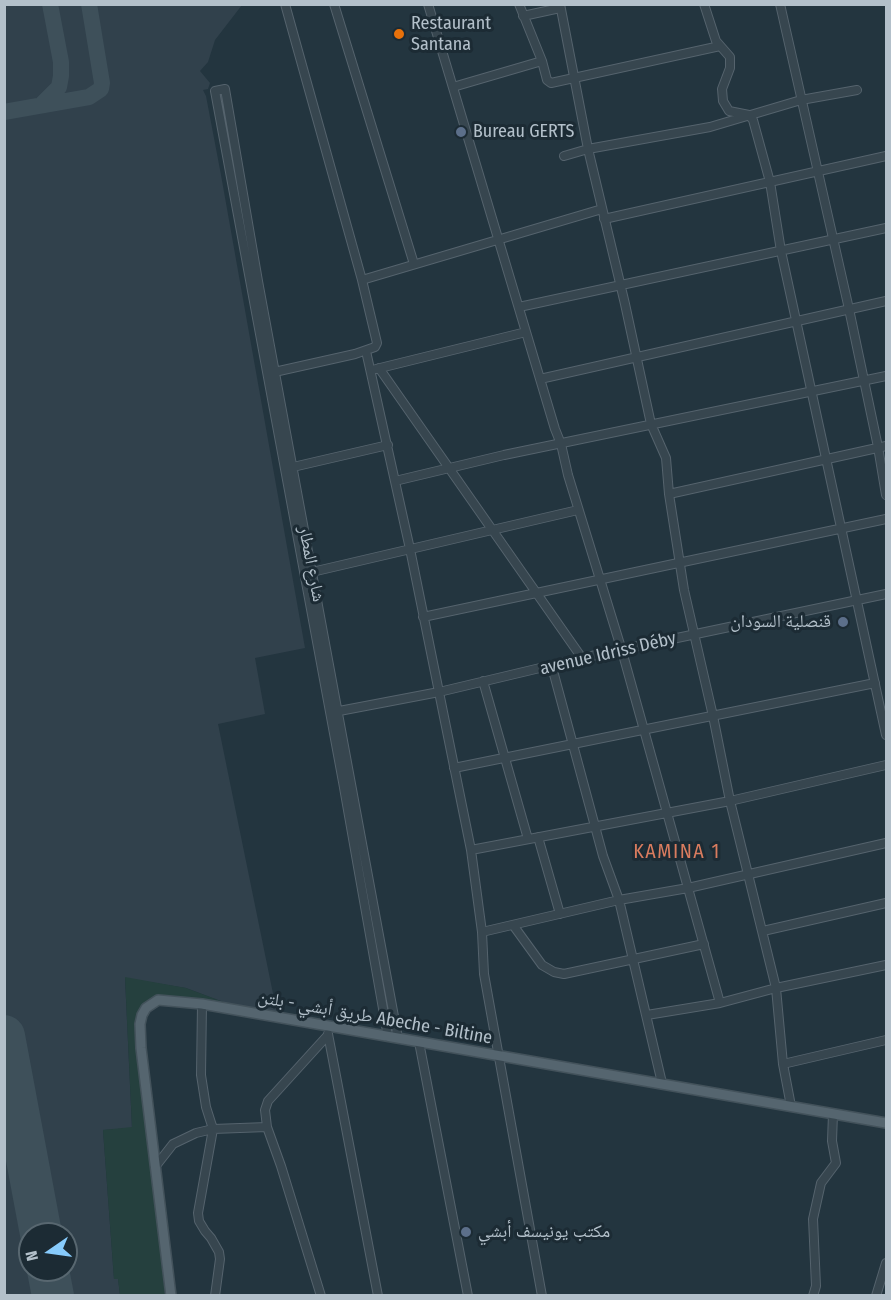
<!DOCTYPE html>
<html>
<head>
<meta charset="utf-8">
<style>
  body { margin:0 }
  #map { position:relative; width:891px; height:1300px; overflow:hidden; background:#23353f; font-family:"Fira Sans Condensed",sans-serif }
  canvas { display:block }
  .frame { position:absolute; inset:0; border:6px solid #b3c0ca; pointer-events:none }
  .north { position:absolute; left:18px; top:1222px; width:60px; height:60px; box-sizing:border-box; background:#1c2b34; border:2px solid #586770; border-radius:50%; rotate:257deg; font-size:16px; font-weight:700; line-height:24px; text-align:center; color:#b3c0ca }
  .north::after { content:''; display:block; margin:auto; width:21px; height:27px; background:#87cbfc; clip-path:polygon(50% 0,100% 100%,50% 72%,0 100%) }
</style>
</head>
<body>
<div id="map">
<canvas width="891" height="1300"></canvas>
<div class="frame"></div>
<div class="north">N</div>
</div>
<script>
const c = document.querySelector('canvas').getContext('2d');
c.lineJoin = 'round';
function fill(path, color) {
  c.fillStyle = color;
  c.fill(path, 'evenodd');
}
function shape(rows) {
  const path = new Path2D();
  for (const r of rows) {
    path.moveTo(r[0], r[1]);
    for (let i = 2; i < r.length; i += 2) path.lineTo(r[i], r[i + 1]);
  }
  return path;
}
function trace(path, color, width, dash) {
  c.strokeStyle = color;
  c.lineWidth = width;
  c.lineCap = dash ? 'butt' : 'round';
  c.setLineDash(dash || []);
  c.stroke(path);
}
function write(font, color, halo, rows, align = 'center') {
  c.font = font + ' "Fira Sans Condensed","Noto Naskh Arabic",sans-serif';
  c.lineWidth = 6;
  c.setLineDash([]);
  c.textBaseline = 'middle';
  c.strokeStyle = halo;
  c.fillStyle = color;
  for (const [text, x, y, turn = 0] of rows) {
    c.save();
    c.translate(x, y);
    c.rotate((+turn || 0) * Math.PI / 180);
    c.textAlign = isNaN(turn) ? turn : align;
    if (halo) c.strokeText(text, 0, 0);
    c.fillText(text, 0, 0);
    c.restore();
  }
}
fill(shape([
  [5,5,242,5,215,40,208,62,200,71,210,83,208,89,203,90,206,96,221,175,305,648,255,658,265,714,218,724,279,1023,186,988,125,978,132,1128,103,1130,114,1279,118,1279,120,1295,5,1296],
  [30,1234,66,1234,66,1270,30,1270]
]), '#31414c');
fill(shape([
  [125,977,186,988,279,1023,161,1002,149,1005,140,1027,165,1295,120,1295,118,1279,114,1279,103,1130,132,1127]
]), '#25403e');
trace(shape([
  [41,105,59,87,61,76,61,62,50,4],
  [4,112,89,97,101,89,102,83,89,4]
]), '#3e505a', 16);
trace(shape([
  [4,1036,41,1234],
  [48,1270,53,1296]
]), '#3e505a', 42);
const minor = shape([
  [334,4,414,264],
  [428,4,555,429,561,444,568,475,622,651,720,1003],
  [519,4,542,61,547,80,551,83,720,46],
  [560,4,588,149,625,304,651,424,666,458,669,494,684,590,713,716,730,801,776,988,783,1064,791,1106],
  [704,4,716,41,730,57,730,68,722,89,723,101,729,111,749,115,753,120,770,182,781,251,886,735],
  [780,4,849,309,878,447,886,495],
  [523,16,560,8],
  [453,87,542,61],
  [564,156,588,149,710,127,801,100,857,90],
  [604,219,886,156],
  [362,280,602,209],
  [519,307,886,228],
  [366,351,410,549,471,850,482,932,484,974,542,1296],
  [379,368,582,658],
  [376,369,526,332],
  [270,373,355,354,375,347,377,343,362,280,285,4],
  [540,379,886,301],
  [293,467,388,445],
  [395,481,504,455,886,376],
  [669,494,886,446],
  [312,572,578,510],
  [423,617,886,519],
  [552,667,603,856,619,900,662,1083],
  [483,681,528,839],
  [334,712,439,692,582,658,886,594],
  [454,768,875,683],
  [538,837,560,914],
  [471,850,730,801,886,765],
  [513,925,542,965,554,972,564,974,704,944],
  [763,931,886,903],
  [482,932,619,900,688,888,886,843],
  [202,1004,201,1075,206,1107,213,1129,198,1213,199,1221,205,1231,211,1238,219,1252,220,1259,215,1296],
  [647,1015,720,1003,776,988,886,965],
  [328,1034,378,1296],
  [388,1037,343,782,215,91,225,89,258,281,398,1038],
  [419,1042,468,1296],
  [783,1064,886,1040],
  [155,1167,173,1144,196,1133,213,1129,267,1127],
  [321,1296,281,1166,267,1127,265,1110,268,1101,328,1035],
  [813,1296,816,1286,813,1219,821,1183,836,1163,832,1141,833,1114],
  [876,1296,886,1263]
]);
const major = shape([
  [171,1296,141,1048,140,1024,142,1015,146,1008,158,1000,202,1004,886,1123]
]);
trace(minor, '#55636d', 10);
trace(major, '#43525b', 12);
trace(minor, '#37464f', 8);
trace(major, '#55656f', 9);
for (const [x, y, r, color] of [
  [399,34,6,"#e8710a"],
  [461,132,6,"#5c6f8a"],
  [843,622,6,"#5c6f8a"],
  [466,1232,6,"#5c6f8a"]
]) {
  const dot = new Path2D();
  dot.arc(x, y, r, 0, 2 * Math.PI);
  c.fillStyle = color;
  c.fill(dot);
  trace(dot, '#1c2b34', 2);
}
write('18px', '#b3c0ca', '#1c2b34', [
  ["Restaurant",411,24],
  ["Santana",411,45],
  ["Bureau GERTS",473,132],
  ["قنصلية السودان",831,622,"right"],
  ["مكتب يونيسف أبشي",478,1232]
], 'left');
write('18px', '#b3c0ca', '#1c2b34', [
  ["شارع المطار",311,564,79],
  ["avenue Idriss Déby",608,654,-13],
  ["طريق أبشي - بلتن Abeche - Biltine",375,1018,10]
]);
c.letterSpacing = '1.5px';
write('20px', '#d97c5f', '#1c2b34', [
  ["KAMINA 1",677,852]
]);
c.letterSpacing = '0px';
</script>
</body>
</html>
